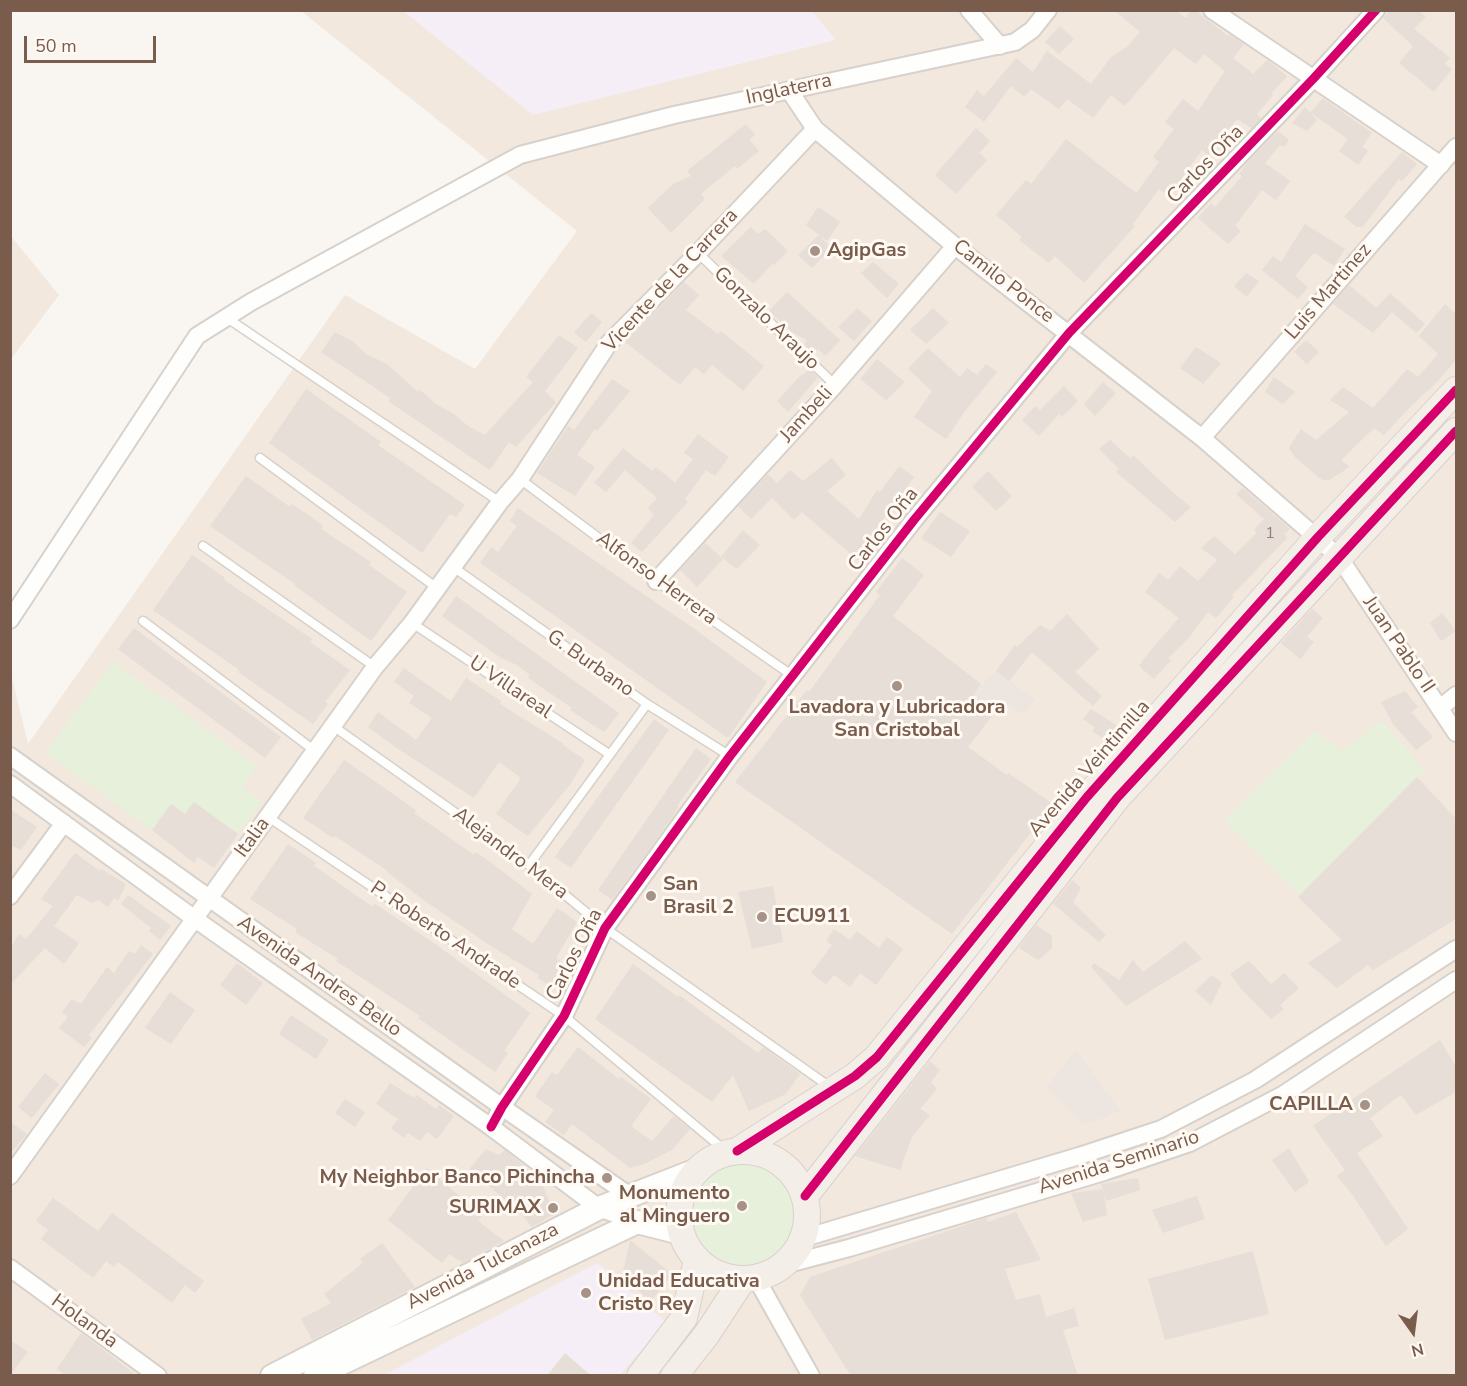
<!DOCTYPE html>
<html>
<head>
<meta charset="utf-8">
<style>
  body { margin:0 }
  #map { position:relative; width:1467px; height:1386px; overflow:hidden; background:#f9f5f0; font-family:"Nunito Sans",sans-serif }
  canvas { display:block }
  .frame { position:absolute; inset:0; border:12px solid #7a5c4d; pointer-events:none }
  .north { position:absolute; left:1383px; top:1302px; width:60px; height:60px; -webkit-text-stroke:4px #fffaf3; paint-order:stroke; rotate:166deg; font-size:16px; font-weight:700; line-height:24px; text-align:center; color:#7a5c4d }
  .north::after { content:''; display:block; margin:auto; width:21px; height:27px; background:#7a5c4d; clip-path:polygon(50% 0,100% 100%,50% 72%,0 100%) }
  .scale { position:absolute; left:24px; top:36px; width:132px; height:27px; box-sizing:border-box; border:3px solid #7a5c4d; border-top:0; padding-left:8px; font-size:18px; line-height:21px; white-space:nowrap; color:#7a5c4d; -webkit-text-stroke:4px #fffaf3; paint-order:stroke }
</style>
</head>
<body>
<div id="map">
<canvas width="1467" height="1386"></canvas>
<div class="frame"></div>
<div class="north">N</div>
<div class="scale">50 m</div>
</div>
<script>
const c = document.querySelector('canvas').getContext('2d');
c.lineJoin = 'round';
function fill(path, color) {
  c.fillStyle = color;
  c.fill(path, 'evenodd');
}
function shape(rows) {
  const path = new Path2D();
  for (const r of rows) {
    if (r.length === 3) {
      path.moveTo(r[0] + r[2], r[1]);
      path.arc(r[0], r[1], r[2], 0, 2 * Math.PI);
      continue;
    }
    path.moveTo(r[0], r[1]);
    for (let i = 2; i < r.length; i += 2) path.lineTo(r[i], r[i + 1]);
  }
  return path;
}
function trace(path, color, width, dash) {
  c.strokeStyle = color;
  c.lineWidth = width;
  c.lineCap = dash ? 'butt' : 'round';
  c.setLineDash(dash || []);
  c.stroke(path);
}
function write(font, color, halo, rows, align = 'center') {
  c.font = font + ' "Nunito Sans",sans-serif';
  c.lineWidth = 6;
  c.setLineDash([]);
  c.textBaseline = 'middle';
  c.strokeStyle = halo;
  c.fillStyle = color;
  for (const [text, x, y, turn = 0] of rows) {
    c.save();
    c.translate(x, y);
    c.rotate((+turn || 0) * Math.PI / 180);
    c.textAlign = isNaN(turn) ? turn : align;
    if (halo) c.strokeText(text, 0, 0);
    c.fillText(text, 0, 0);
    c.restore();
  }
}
fill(shape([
  [301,11,1456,11,1456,1375,11,1375,10,670,28,744,345,295,475,369,577,231],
  [10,235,59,295,11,359,10,359]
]), '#f2e8de');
fill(shape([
  [996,671,1035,700,1024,714,1005,703,995,712,973,695],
  [1076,1050,1120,1111,1084,1125,1047,1087]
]), '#ede5e0');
fill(shape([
  [403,11,812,11,836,40,533,115],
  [597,1263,666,1322,620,1375,591,1375,565,1354,547,1375,382,1376]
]), '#f6eef6');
fill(shape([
  [113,662,257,766,242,787,262,802,238,834,194,802,185,814,171,804,152,830,45,753],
  [1382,720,1425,771,1300,895,1224,820,1315,731,1342,751],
  [742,1215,52]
]), '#e7f0db');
fill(shape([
  [1114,10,1175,10,1186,18,1191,10,1195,10,1228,36,1229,34,1244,44,1233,58,1253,74,1267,60,1287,76,1271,94,1273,95,1257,114,1261,118,1252,128,1237,119,1208,155,1202,150,1169,196,1159,189,1133,224,1135,226,1084,283,1055,256,1049,263,1019,240,1022,237,996,215,1026,180,1031,184,1066,139,1136,193,1159,162,1153,157,1174,129,1165,122,1183,99,1198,111,1225,71,1204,54,1196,64,1174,48,1125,106,1111,95,1093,118,1067,99,1059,109,1031,89,1024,97,1011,86,984,122,965,107,977,90,984,96,1016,58,1033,72,1047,51,1091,84,1111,57,1127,47,1140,32],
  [1390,10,1418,10,1426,17,1414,29,1450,58,1445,64,1452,69,1434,92,1399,63,1413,46,1383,18],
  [1060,26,1074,39,1059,54,1045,42],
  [1323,98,1372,133,1362,147,1368,151,1358,165,1339,151,1348,139,1311,113,1317,120,1307,131,1292,123,1305,107,1310,113],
  [746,124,755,135,749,139,759,151,737,169,735,166,701,194,705,199,671,233,648,208,673,184,691,176,687,171],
  [976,128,990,141,979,153,987,160,956,194,935,175],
  [1278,131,1289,140,1284,147,1280,145,1265,163,1290,181,1276,200,1262,190,1235,226,1241,231,1228,244,1198,218,1211,203,1215,207,1242,176,1239,174,1248,162],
  [1402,152,1417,164,1402,181,1399,179,1363,227,1357,227,1344,217],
  [818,207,840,222,827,241,806,225],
  [1305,224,1345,249,1334,266,1314,253,1295,276,1308,287,1298,299,1262,270,1273,256,1281,262],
  [751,227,758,234,765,229,788,251,774,265,772,264,754,284,721,256],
  [819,235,831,248,812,268,798,255],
  [873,262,899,284,887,298,861,273],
  [1246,273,1259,281,1247,297,1234,286],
  [684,282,699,295,686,310,718,334,721,331,764,366,743,391,712,365,704,374,695,367,680,385,625,342],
  [1349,285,1376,308,1390,293,1425,324,1416,333,1392,312,1373,333,1333,304],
  [787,292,840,340,826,356,818,349,814,354,804,345,807,340,793,333,769,311],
  [1445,304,1456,314,1456,360,1437,382,1410,407,1384,435,1374,428,1341,460,1349,466,1342,472,1329,480,1323,480,1318,477,1295,457,1289,448,1301,429,1316,440,1349,412,1330,400,1343,387,1373,408,1407,369,1418,377,1438,354,1419,336],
  [857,308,872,321,854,341,838,327],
  [933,308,949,323,926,344,910,330],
  [591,313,602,322,586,342,574,333],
  [335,332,352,341,366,354,387,364,418,392,420,390,436,404,454,414,468,426,485,435,533,382,526,377,559,335,578,348,545,391,556,402,516,447,509,442,490,470,388,401,390,398,371,385,321,352],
  [1306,340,1319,352,1307,364,1294,352],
  [1196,347,1221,363,1203,384,1180,368],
  [928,348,960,377,967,368,977,375,986,364,997,372,965,411,946,439,914,417,932,391,908,369],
  [877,359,905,382,886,400,860,379],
  [809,369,818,377,788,412,777,401,802,374,803,375],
  [1274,377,1295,392,1283,404,1265,392],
  [612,379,630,391,597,431,595,429,577,455,595,467,575,496,537,473,568,426,574,430],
  [1103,382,1116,393,1095,416,1084,404],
  [1064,386,1078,401,1062,417,1059,414,1039,436,1022,420,1035,406,1040,410],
  [306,389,381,442,378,445,465,505,456,517,450,514,422,553,269,443],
  [698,434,729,457,715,476,706,470,685,499,688,502,642,552,631,543,654,515,648,508,657,498,625,470,606,492,594,483,623,448,652,471,656,467,675,483,693,459,684,453],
  [1110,440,1130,458,1133,455,1170,490,1191,507,1175,522,1116,472,1119,469,1099,449],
  [832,458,846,475,827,491,859,519,877,490,880,492,899,466,914,477,902,494,900,493,875,532,879,536,858,560,802,512,794,520,772,498,751,519,738,506,768,474,777,483,790,470,803,481],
  [988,471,1012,496,996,511,972,487],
  [246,476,290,507,292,504,307,514,323,526,321,529,371,562,369,565,407,592,371,641,294,585,295,584,210,526],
  [1243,488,1290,529,1284,534,1287,538,1232,595,1234,597,1216,618,1208,612,1188,639,1168,658,1171,660,1154,679,1139,666,1150,651,1179,618,1145,592,1159,573,1168,580,1180,566,1198,581,1217,560,1201,548,1214,536,1235,554,1257,533,1254,530,1264,519,1236,494],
  [518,508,693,628,767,682,728,738,480,563,491,547,498,552,517,526,510,521],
  [940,512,970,531,951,557,921,538],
  [743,530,760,545,737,569,721,557],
  [705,543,723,559,697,587,680,570],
  [192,555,225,578,224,580,312,639,310,642,350,670,325,702,328,704,313,724,238,672,239,670,153,610],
  [902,558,924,575,893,616,981,684,973,695,995,712,968,747,1007,775,1008,773,1053,804,952,934,735,782,807,690,809,692,880,595,876,592],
  [456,596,619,713,604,732,570,710,572,708,528,678,530,675,517,665,501,658,442,616],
  [1312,609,1323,618,1307,637,1314,642,1300,659,1281,643],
  [1442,613,1456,631,1441,641,1430,623],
  [1067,614,1099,649,1075,672,1102,696,1093,706,1032,652,1009,681,996,671,1015,645,1017,647,1040,625,1050,631],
  [134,628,281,737,265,758,118,649],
  [404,668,451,701,466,678,501,701,500,704,564,744,563,745,585,760,571,783,528,836,496,814,521,778,499,762,474,798,398,749,368,727,378,712,416,740,432,718,409,703,414,696,394,682],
  [1405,691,1418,707,1411,712,1433,737,1416,750,1393,724,1381,702],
  [1091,709,1119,727,1107,741,1092,731,1095,727,1083,719],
  [654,719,669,730,571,868,555,857],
  [696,748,711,759,677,806,679,807,668,823,612,900,598,890],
  [344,760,416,810,414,813,474,855,476,852,489,861,532,894,512,929,533,944,557,908,577,922,556,958,568,967,553,987,537,978,539,975,494,948,425,901,387,872,388,871,335,836,333,838,303,818],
  [1417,777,1456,819,1456,919,1373,970,1368,965,1337,988,1308,963,1342,940,1298,897],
  [194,802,238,834,214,868,198,857,194,863,152,830,171,804,185,814],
  [10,809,37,827,21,850,10,845],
  [288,844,316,863,314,866,373,907,375,904,431,941,530,1013,504,1051,508,1053,495,1072,418,1018,420,1016,336,961,338,959,295,932,297,929,250,899],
  [75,853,100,871,101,869,126,884,118,901,114,898,108,907,98,900,92,903,77,895,54,926,79,943,64,964,45,948,10,985,10,950,19,934,26,939,53,906,41,899],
  [1072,880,1081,888,1073,902,1106,935,1099,942,1053,904],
  [773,886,783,942,752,949,738,892],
  [128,895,171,926,160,940,149,931,151,928,121,904],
  [1036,925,1052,936,1052,948,1038,960,1019,948],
  [834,929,850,940,857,931,879,948,887,937,903,949,876,985,860,973,850,987,834,975,826,984,811,973,832,945,826,941],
  [1185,941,1202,959,1126,1006,1091,967,1094,963,1119,980,1133,960,1143,972],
  [141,945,153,954,89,1035,92,1038,84,1047,59,1028,68,1017,62,1012,72,999,81,1004,107,967,114,973,129,951,135,954],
  [1249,961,1271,984,1284,973,1299,988,1280,1005,1284,1009,1271,1019,1243,991,1230,974],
  [237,963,263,983,246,1005,220,985],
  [633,964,678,997,679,995,758,1053,763,1047,800,1074,786,1094,749,1111,733,1075,712,1102,595,1019],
  [1212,975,1222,983,1211,1005,1195,991],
  [170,992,195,1010,171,1044,145,1028],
  [291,1015,329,1040,316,1059,279,1034],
  [1440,1040,1456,1067,1456,1092,1416,1115,1401,1095,1370,1118,1383,1136,1357,1153,1408,1229,1386,1246,1352,1194,1337,1176,1345,1170,1313,1126],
  [578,1047,619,1079,621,1077,651,1099,631,1126,652,1141,674,1116,690,1129,672,1150,644,1164,630,1168,572,1124,564,1135,545,1122,554,1110,535,1096,552,1072,557,1075],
  [930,1061,940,1070,931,1082,937,1089,920,1109,930,1115,912,1137,900,1170,855,1156],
  [45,1073,59,1084,32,1118,18,1107],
  [390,1083,414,1098,417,1095,436,1109,439,1105,454,1116,437,1139,427,1132,420,1141,408,1133,404,1138,391,1128,398,1119,376,1104],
  [345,1099,365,1112,355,1127,335,1113],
  [10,1122,27,1134,10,1154],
  [1289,1148,1309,1182,1295,1192,1272,1160],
  [486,1149,499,1155,505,1150,539,1178,555,1213,532,1227,519,1211,489,1186,467,1172],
  [427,1168,482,1216,478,1221,504,1241,463,1263,449,1254,442,1263,388,1220],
  [1138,1178,1140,1190,1106,1201,1101,1184],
  [1103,1189,1107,1215,1083,1222,1071,1193],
  [1197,1196,1205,1219,1163,1233,1152,1210],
  [53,1198,98,1231,112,1213,204,1281,195,1293,185,1285,172,1303,118,1262,114,1267,106,1261,93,1278,41,1239,48,1230,36,1221],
  [1016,1212,1041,1260,1005,1269,1016,1300,1040,1294,1046,1317,1074,1308,1079,1326,1063,1330,1078,1376,851,1376,800,1295,810,1277,986,1218,988,1222],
  [630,1240,673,1275,651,1301,622,1277],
  [382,1243,415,1287,312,1340,301,1319,331,1303,324,1294,363,1263,360,1259],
  [1253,1251,1269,1314,1165,1340,1148,1279],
  [81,1333,97,1345,137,1376,67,1376,57,1369],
  [10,1340,28,1352,10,1375],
  [565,1353,591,1376,547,1376]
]), '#e6ded7');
const lane = shape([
  [698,253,835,385],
  [227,318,500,502],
  [260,458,437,588],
  [520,479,656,581,793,676],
  [203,546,375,667],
  [453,567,647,704,730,756],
  [143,621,315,751],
  [412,623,609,754],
  [333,726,529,865,605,928,830,1087],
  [268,817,564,1016,728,1153],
  [529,865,647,704]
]);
const street = shape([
  [969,10,1000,46],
  [1212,10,1441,165],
  [789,90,815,129,955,246,1202,438,1339,557,1456,733],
  [1202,438,1456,147],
  [656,581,835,385,955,246],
  [10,620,197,336,251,302,520,155,674,115,1015,42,1032,30,1048,10],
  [1440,708,1456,695],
  [10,756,502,1107,630,1196],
  [10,784,195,919,491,1127,599,1208,637,1222],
  [10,896,64,823],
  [491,1127,502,1107,564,1016,605,928,730,756,914,520,1069,333,1314,78,1376,10],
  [10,1176,375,667,412,623,500,502,520,479,609,343,698,253,815,129],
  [804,1238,1079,1156,1161,1129,1255,1080,1456,949],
  [784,1265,849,1248,1104,1172,1190,1143,1284,1094,1456,980],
  [10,1268,158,1376],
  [756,1278,811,1376]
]);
const secondary = shape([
  [272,1376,599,1208,699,1169],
  [315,1376,637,1222,681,1233]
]);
const primary = shape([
  [737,1151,855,1076,877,1057,1087,797,1318,537,1456,390],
  [743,1215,64],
  [805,1196,1117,798,1456,431],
  [640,1376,684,1318,697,1260],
  [674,1376,707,1334,743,1279]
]);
trace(lane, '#d7d1cb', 11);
trace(street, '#d7d1cb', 20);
trace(secondary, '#d9d2cb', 26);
trace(primary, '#dad1cc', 28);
trace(lane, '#fefefd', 8);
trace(street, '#fefefd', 16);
trace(secondary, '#fefefd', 22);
trace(primary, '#f3eee8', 26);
trace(shape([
  [491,1127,502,1107,564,1016,605,928,730,756,914,520,1069,333,1314,78,1376,10],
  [737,1151,855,1076,877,1057,1087,797,1318,537,1456,390],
  [805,1196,1117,798,1456,431]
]), '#d6006c', 9);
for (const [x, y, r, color] of [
  [815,251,6,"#a69286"],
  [897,686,6,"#a69286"],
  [651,896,6,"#a69286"],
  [762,917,6,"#a69286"],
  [1365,1105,6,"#a69286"],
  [607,1178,6,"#a69286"],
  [742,1206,6,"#a69286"],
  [553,1208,6,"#a69286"],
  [586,1293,6,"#a69286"]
]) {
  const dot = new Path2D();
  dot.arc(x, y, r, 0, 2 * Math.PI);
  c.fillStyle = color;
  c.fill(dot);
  trace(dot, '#fffaf3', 2);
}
write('16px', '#977e72', null, [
  ["1",1270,534]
]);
write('20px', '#7a5c4d', '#fffaf3', [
  ["Inglaterra",789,90,-12],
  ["Carlos Oña",1206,165,-46],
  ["Vicente de la Carrera",671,281,-47],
  ["Camilo Ponce",1003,282,38],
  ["Luis Martinez",1329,292,-49],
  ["Gonzalo Araujo",766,319,44],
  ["Jambeli",807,415,-48],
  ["Carlos Oña",884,530,-52],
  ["Alfonso Herrera",656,579,36],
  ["Juan Pablo II",1398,645,56],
  ["G. Burbano",590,664,35],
  ["U Villareal",510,688,34],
  ["Avenida Veintimilla",1090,769,-49],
  ["Italia",253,838,-54],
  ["Alejandro Mera",510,854,37],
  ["P. Roberto Andrade",445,936,34],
  ["Carlos Oña",575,955,-63],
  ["Avenida Andres Bello",319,977,35],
  ["Avenida Seminario",1119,1163,-18],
  ["Avenida Tulcanaza",483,1267,-27],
  ["Holanda",84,1322,36]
]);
write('bold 20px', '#7a5c4d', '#fffaf3', [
  ["AgipGas",827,251],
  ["Lavadora y Lubricadora",897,708,"center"],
  ["San Cristobal",897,731,"center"],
  ["San",663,885],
  ["Brasil 2",663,908],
  ["ECU911",774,917],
  ["CAPILLA",1353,1105,"right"],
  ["My Neighbor Banco Pichincha",595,1178,"right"],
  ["Monumento",730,1194,"right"],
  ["al Minguero",730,1217,"right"],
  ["SURIMAX",541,1208,"right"],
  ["Unidad Educativa",598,1282],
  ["Cristo Rey",598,1305]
], 'left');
</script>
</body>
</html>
